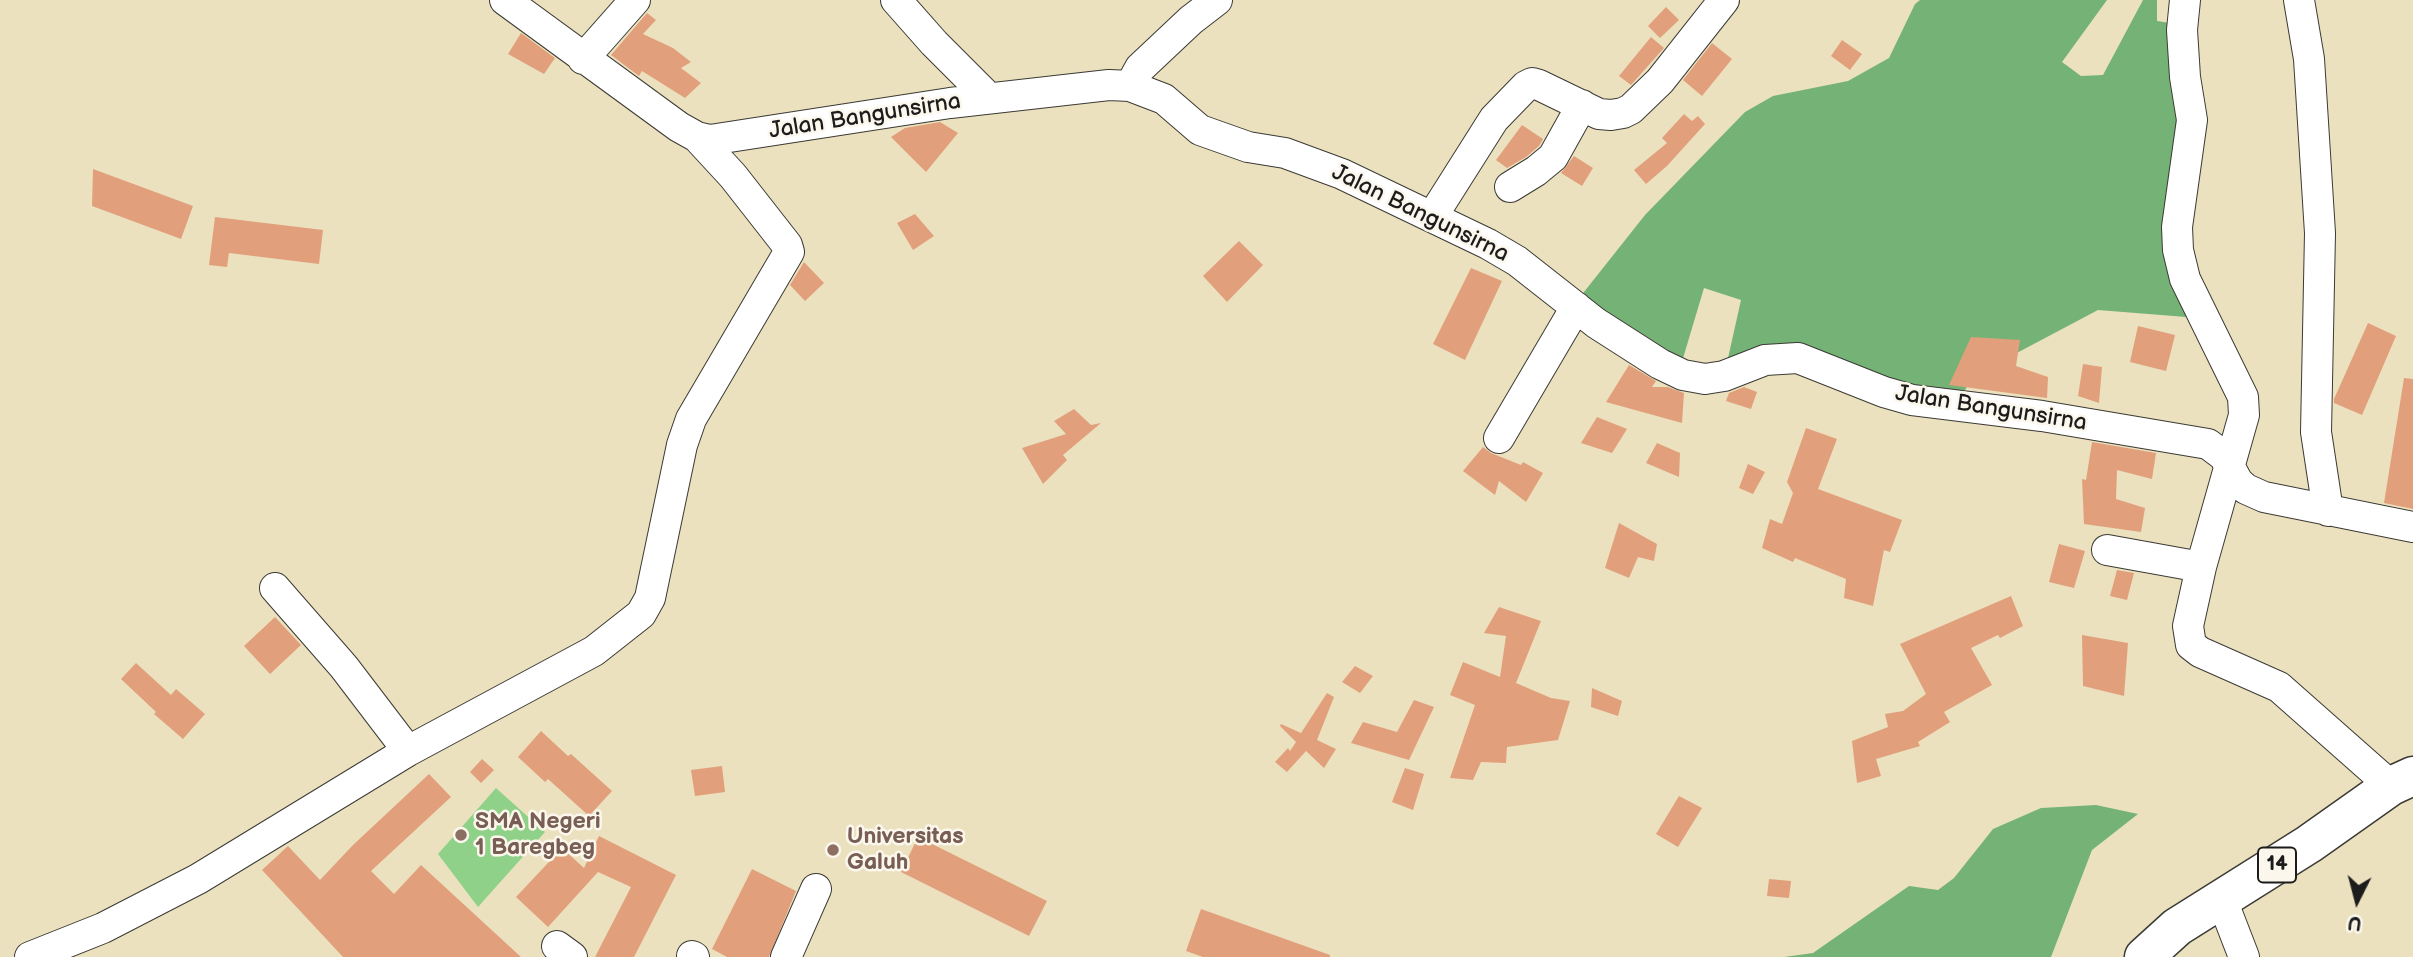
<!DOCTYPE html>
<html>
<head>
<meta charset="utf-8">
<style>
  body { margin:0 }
  #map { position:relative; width:2413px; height:957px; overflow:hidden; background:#ebe1bf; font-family:"Balsamiq Sans",sans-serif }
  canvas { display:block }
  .north { position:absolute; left:2322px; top:866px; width:70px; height:70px; -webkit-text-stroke:5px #fbf7ec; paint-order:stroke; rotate:186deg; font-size:19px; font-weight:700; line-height:28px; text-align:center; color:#1c1c1c }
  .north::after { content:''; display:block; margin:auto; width:24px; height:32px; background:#1c1c1c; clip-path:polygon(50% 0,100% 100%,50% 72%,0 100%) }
</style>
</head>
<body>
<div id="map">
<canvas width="2413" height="957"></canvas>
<div class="north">U</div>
</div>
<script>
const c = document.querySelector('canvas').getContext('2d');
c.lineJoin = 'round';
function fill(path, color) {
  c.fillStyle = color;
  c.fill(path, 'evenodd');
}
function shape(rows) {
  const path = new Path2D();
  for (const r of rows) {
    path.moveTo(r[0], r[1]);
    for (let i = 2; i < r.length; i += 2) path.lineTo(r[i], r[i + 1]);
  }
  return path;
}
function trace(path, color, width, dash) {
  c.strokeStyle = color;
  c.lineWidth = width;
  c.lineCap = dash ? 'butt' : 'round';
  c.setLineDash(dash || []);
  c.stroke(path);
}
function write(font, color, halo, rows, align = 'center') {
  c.font = font + ' "Balsamiq Sans",sans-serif';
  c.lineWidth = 5;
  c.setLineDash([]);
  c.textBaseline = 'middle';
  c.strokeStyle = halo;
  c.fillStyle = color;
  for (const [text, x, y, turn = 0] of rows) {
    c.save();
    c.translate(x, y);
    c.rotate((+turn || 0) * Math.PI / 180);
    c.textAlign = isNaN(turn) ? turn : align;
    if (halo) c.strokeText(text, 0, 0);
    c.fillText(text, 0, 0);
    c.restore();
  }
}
fill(shape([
  [496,788,545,832,478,907,438,854]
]), '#90d189');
fill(shape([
  [1920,0,2107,0,2062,62,2081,76,2103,75,2143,0,2157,0,2157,21,2177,24,2183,118,2168,219,2186,317,2098,310,2013,355,1992,347,1960,398,1869,378,1726,367,1741,300,1704,288,1681,365,1580,297,1645,215,1745,112,1773,96,1848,81,1889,58,1915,4],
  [2096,805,2138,814,2092,850,2051,957,1784,957,1813,953,1909,886,1938,890,1954,878,1993,829,2041,808]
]), '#74b375');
fill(shape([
  [1666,7,1679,20,1660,38,1648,26],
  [647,13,656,20,643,34,673,48,691,62,681,68,701,83,685,98,642,71,639,76,611,55],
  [521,33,555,58,544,74,508,54],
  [1651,37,1664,48,1631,85,1619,76],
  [1842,40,1862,54,1850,70,1831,56],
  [1712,43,1732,59,1702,96,1683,80],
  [1684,114,1692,121,1698,116,1705,124,1667,166,1646,184,1634,170,1667,143,1662,138],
  [940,122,958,133,926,172,891,137,905,128],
  [1522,125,1543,139,1539,146,1526,157,1507,168,1496,160],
  [1574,156,1593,168,1582,186,1561,173],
  [93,169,193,206,181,239,92,206],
  [915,214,934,236,913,250,897,223],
  [215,217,323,230,319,264,229,253,227,267,209,265],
  [1239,241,1263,265,1227,302,1203,276],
  [804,262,824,283,805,301,790,285],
  [1471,268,1502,281,1465,360,1433,344],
  [2368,323,2396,336,2362,415,2334,403,2334,399],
  [2138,326,2175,335,2166,371,2130,362],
  [1971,337,2020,340,2016,366,2048,377,2047,398,1949,385],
  [2083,364,2102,367,2099,403,2078,396],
  [1629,365,1656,381,1652,387,1668,387,1684,393,1682,423,1606,402],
  [2404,378,2413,379,2413,509,2384,503],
  [1744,387,1757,392,1751,409,1726,401,1729,393],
  [1074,409,1091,425,1101,423,1063,455,1067,460,1043,484,1022,448,1066,434,1054,421],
  [1597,417,1627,429,1612,453,1581,443],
  [1806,428,1837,439,1818,489,1902,520,1890,552,1884,550,1873,606,1844,598,1846,579,1795,558,1793,562,1762,548,1770,519,1782,524,1793,493,1787,482],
  [2092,442,2156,453,2152,479,2117,470,2116,499,2145,508,2141,532,2084,524,2082,479,2086,480],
  [1657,443,1680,453,1679,477,1646,463],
  [1483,447,1491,453,1521,465,1523,462,1543,473,1526,502,1499,481,1495,495,1463,471],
  [1748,464,1765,472,1753,494,1739,488],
  [1619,523,1657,544,1654,561,1638,557,1629,578,1605,568],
  [2059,544,2085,551,2074,588,2049,582],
  [2117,570,2134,573,2127,600,2110,596],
  [2011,596,2023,626,2000,638,1998,635,1971,648,1992,685,1944,712,1950,722,1918,742,1920,746,1876,759,1881,776,1857,783,1852,741,1888,727,1885,714,1903,711,1926,694,1900,644],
  [1499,607,1541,621,1516,683,1551,698,1570,701,1558,740,1507,747,1506,763,1481,762,1473,780,1450,778,1475,705,1450,695,1463,662,1500,677,1506,636,1484,633],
  [275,617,301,645,270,674,244,646],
  [2082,635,2128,643,2124,696,2083,686],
  [136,663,171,695,176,689,205,714,183,739,154,714,156,712,121,679],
  [1355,666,1373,676,1360,693,1342,682],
  [1592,688,1622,701,1618,716,1591,707],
  [1327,693,1334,697,1317,740,1336,749,1324,768,1306,751,1287,772,1275,762,1288,748,1290,751,1296,742,1280,726,1281,724,1301,733],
  [1414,700,1434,707,1409,760,1351,743,1363,722,1397,732],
  [541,731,568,756,571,754,612,791,589,816,548,779,545,782,518,757],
  [482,759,494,770,481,783,470,772],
  [722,766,725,792,695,796,691,770],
  [1405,768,1424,774,1413,810,1392,802],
  [429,774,451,797,371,871,394,894,421,865,521,957,343,957,262,870,288,846,320,880,353,845],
  [1679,796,1702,808,1678,847,1656,834],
  [599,836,676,875,634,957,595,957,631,887,598,872,548,927,516,897,562,848,584,868],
  [918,837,1047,901,1029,936,901,872],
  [752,869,796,891,769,957,727,957,712,949],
  [1769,879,1791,881,1789,898,1767,896],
  [1201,909,1330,955,1330,957,1203,957,1186,951]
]), '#e1a07b');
const minor = shape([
  [505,0,679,127,697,137,710,140,950,103,1109,85,1130,86,1164,99,1200,130,1248,147,1285,153,1342,174,1488,244,1517,261,1596,323,1660,364,1683,375,1705,379,1724,376,1765,360,1798,358,1884,392,1912,400,2042,416,2208,444,2224,456,2238,482,2246,489,2264,497,2413,527],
  [896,0,934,43,989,98],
  [2185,0,2182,30,2185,77,2192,120,2177,227,2178,250,2185,279,2243,397,2244,415,2201,567,2188,626,2191,645,2200,652,2279,687,2391,786],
  [2299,0,2309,59,2320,233,2316,432,2328,511],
  [583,59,635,0],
  [1130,86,1140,68,1191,20,1217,0],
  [1510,187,1536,171,1553,157,1582,105],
  [1432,217,1494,119,1526,86,1532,83,1539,85,1599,114,1611,115,1623,113,1631,109,1660,81,1724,0],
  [1499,438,1576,307],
  [2107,550,2201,567],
  [275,588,344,667,408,751],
  [2222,900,2244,957],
  [557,946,572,957],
  [692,956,694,957],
  [30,957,103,928,198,879,408,751,594,651,641,614,650,598,682,445,691,419,789,252,787,245,733,176,697,137],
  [786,957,816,889]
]);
const highway = shape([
  [2144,957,2177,927,2309,844,2391,786,2413,776]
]);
trace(minor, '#3b3a34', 32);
trace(highway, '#3b3a34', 41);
trace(minor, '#fff', 30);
trace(highway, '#fff', 38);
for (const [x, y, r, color] of [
  [461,835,7,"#8d6e63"],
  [833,850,7,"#8d6e63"]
]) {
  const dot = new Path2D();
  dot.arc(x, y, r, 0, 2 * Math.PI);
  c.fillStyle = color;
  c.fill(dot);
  trace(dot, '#fbf7ec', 2.5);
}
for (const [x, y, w] of [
  [2277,865,38]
]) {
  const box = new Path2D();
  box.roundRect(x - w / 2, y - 17.5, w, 35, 5);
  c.fillStyle = '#fbf7ec';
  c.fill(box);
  trace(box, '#1c1c1c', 2);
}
write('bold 21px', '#1c1c1c', null, [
  ["14",2277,865]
]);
write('23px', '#1c1c1c', '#fbf7ec', [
  ["Jalan Bangunsirna",865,117,-9],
  ["Jalan Bangunsirna",1420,214,26],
  ["Jalan Bangunsirna",1991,409,9]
]);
write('bold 23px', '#785e54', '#fbf7ec', [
  ["SMA Negeri",475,822],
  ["1 Baregbeg",475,848],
  ["Universitas",847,837],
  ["Galuh",847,863]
], 'left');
</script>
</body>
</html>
